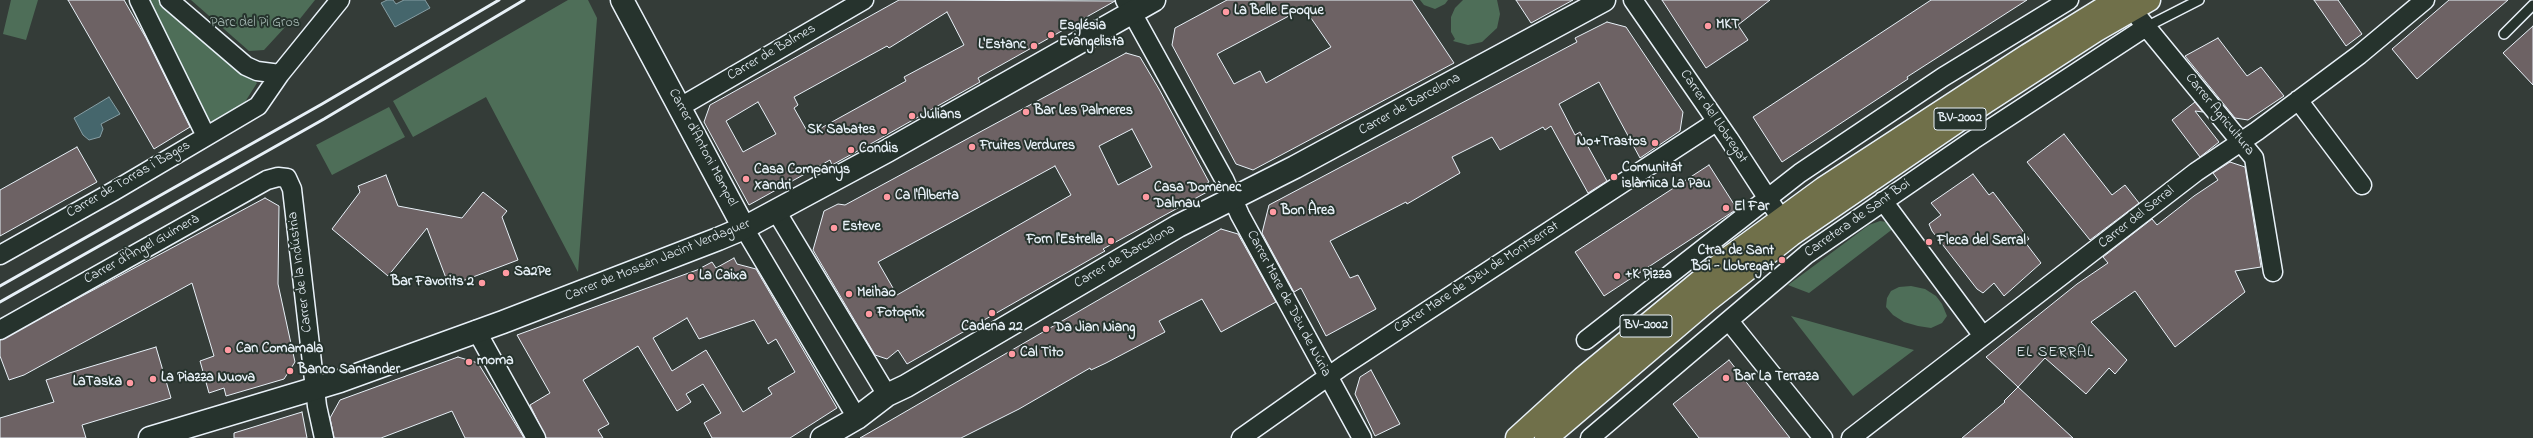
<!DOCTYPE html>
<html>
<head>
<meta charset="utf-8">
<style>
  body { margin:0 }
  canvas { display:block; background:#343c38 }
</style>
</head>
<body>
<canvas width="2533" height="438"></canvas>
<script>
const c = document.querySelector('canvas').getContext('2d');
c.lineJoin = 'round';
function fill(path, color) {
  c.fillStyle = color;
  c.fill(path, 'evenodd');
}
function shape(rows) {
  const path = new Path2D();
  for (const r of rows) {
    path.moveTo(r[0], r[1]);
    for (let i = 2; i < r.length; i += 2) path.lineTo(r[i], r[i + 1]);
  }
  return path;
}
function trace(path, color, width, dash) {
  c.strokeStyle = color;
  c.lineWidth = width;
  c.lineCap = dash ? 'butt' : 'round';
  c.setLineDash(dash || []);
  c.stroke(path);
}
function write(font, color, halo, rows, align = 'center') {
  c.font = font + ' "Indie Flower",sans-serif';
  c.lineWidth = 4;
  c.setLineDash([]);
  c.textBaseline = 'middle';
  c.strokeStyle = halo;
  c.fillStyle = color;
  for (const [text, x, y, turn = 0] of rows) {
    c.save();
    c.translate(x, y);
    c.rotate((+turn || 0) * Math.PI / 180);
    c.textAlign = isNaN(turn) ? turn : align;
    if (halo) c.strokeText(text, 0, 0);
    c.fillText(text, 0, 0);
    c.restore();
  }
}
fill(shape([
  [11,0,38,0,26,40,3,34],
  [145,0,160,0,257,83,245,102,214,122,202,117],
  [191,0,315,0,299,20,293,24,287,25,264,50,249,51],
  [568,0,588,0,597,18,578,272,486,97,413,137,393,101],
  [1420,0,1448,0,1445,4,1435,9,1424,5],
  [1463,0,1497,0,1500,14,1497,28,1482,42,1468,45,1453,41,1455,39,1451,32,1451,17,1455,8],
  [389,107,405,137,332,175,316,145],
  [1880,221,1887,222,1894,228,1809,293,1788,285,1869,225],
  [1911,286,1925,289,1936,296,1942,304,1947,316,1942,323,1931,328,1918,326,1904,322,1893,315,1886,307,1887,298,1891,291,1899,287],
  [1791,316,1848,332,1914,350,1853,396]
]), '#4e6e58');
const water = shape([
  [387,0,393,0,396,4,404,0,425,0,430,8,395,27,381,3,387,0],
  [109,97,120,114,101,124,103,129,100,137,89,140,83,135,74,118,109,97]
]);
fill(water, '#45666c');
trace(water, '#869ea4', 1);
const building = shape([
  [68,0,124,0,146,38,190,127,154,149,68,0],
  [899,0,1115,1,978,78,980,82,874,142,832,165,830,160,749,205,704,122,710,105,899,0],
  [947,12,964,45,904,77,906,81,812,133,810,129,807,131,794,108,798,105,794,97,887,46,889,48,947,12],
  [758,102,776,134,743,152,726,121,758,102],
  [1227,0,1412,0,1454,63,1253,170,1236,164,1172,45,1175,28,1227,0],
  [1304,8,1331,47,1266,83,1260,71,1234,84,1217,54,1304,8],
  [1516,0,1573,0,1531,23,1516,0],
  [1662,0,1770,0,1738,25,1748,40,1706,68,1662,0],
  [1931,0,2027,0,1907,77,1908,79,1782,162,1753,117,1931,0],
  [2314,0,2338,0,2362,34,2346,46,2314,0],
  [2449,0,2508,0,2417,79,2392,49,2449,0],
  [1607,22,1626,27,1683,112,1680,131,1640,158,1599,82,1559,104,1575,135,1580,132,1607,181,1588,193,1551,126,1545,130,1543,127,1500,150,1492,137,1452,157,1460,173,1407,204,1406,202,1330,241,1350,278,1358,275,1376,309,1326,336,1301,288,1294,292,1262,233,1269,205,1577,42,1575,38,1607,22],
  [2533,26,2533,85,2503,53,2533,26],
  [2218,38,2247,76,2261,67,2284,96,2248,120,2235,118,2185,56,2218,38],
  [1126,53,1140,57,1159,89,1209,182,1204,185,1207,192,1103,249,1105,251,907,364,898,350,887,359,875,355,813,250,824,211,838,204,845,205,1126,53],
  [1132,129,1152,167,1118,185,1099,146,1132,129],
  [1055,166,1071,195,897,295,878,262,1055,166],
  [2195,102,2203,112,2195,111,2219,142,2200,157,2172,120,2195,102],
  [2064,134,2112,195,2125,185,2139,203,2090,240,2027,162,2064,134],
  [77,147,97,182,0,236,0,190,77,147],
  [2230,162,2245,167,2261,267,2235,271,2245,292,2175,347,2135,291,2091,322,2127,360,2115,374,2109,368,2086,394,2045,358,2018,387,1986,357,2077,284,2108,263,2103,257,2152,219,2157,225,2194,196,2218,180,2213,173,2230,162],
  [1709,165,1737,209,1604,296,1575,252,1709,165],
  [1973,174,1989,195,1993,192,2029,239,2025,242,2041,263,2004,296,1994,283,1983,293,1977,289,1932,231,1929,224,1941,215,1931,203,1973,174],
  [386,175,398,206,462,218,483,192,507,211,502,217,518,260,449,286,427,228,388,276,332,229,360,192,358,186,386,175],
  [265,198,279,206,278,284,295,362,284,379,226,396,224,388,209,393,200,361,214,356,192,283,24,375,9,380,0,356,0,340,265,198],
  [1221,229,1238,234,1276,302,1221,332,1202,299,1159,321,1165,332,1106,363,1091,370,1090,368,1019,409,961,438,860,438,1221,229],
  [734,258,737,264,756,269,837,408,790,438,712,438,704,423,721,413,703,384,686,394,691,402,677,411,638,346,583,380,609,424,598,430,603,438,546,438,530,405,550,393,517,335,697,270,712,262,716,268,734,258],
  [687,318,699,339,754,320,768,344,776,339,795,372,768,388,772,394,743,412,706,350,672,371,653,338,687,318],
  [156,347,171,398,82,425,86,438,0,438,0,418,54,402,46,380,156,347],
  [458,357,478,363,524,438,465,438,452,411,381,438,334,438,330,418,340,400,458,357],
  [1729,360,1790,438,1699,438,1673,404,1729,360],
  [1371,370,1400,424,1375,436,1355,394,1360,377,1371,370],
  [2018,387,2073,438,1962,438,2005,402,2004,401,2018,387],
  [302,412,307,438,234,438,234,433,302,412]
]);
fill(building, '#6d6264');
trace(building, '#e8f1f8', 1);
const lane = shape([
  [2146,27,2199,0],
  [2504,34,2533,5]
]);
const street = shape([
  [139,0,206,136],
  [169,0,246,66,257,71,280,74],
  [1125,0,1224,179,1240,215,1362,438],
  [1633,0,1729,139,1789,231],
  [2139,18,2254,158,2273,272],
  [2298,100,2362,185],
  [680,107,864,0],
  [1883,201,1983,336],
  [776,211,887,395],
  [744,228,857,418],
  [0,255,114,191,258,106,280,74,340,0],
  [1729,321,1823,438],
  [0,330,267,180,278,177,287,178,292,189,317,406,324,438],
  [476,330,536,438],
  [1586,340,1800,173,1943,77,2069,0],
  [1241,438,1343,366,1716,122],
  [1590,438,1807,254,1973,140,2146,27],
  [1851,438,2196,172,2257,131,2359,55,2425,0]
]);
const secondary = shape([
  [622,0,744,228],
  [150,438,340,381,503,322,718,239,744,228,887,151,1154,0],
  [822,438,857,418,887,395,906,386,1178,226,1295,167,1604,0]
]);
const primary = shape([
  [1517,438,1583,378,1727,259,1824,188,2028,55,2117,0],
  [1546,438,1707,301,1791,235,1987,101,2095,31,2149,0]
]);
trace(lane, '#e8f1f8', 12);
trace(street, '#e8f1f8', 21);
trace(secondary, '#e8f1f8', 25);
trace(primary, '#e8f1f8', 25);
trace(lane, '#26332d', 9);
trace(street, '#26332d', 18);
trace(secondary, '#26332d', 22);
trace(primary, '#70704a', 22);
trace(shape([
  [0,286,322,104,499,0],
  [0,302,324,119,524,0]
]), '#e8f1f8', 3);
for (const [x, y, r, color] of [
  [1226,12,4,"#ff9aa2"],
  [1708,26,4,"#ff9aa2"],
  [1051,35,4,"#ff9aa2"],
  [1034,46,4,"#ff9aa2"],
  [1026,112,4,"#ff9aa2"],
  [912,116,4,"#ff9aa2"],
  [884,131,4,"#ff9aa2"],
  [1655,143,4,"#ff9aa2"],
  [972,147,4,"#ff9aa2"],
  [851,150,4,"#ff9aa2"],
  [1614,177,4,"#ff9aa2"],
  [746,179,4,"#ff9aa2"],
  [887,197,4,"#ff9aa2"],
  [1146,197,4,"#ff9aa2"],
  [1726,208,4,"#ff9aa2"],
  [1273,212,4,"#ff9aa2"],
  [834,228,4,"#ff9aa2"],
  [1111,241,4,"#ff9aa2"],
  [1929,242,4,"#ff9aa2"],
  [1782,260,4,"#ff9aa2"],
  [506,273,4,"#ff9aa2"],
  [1617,276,4,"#ff9aa2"],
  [691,277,4,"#ff9aa2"],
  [482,283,4,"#ff9aa2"],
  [849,294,4,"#ff9aa2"],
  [992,313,4,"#ff9aa2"],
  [869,314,4,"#ff9aa2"],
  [1046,329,4,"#ff9aa2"],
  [228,350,4,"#ff9aa2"],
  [1012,354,4,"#ff9aa2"],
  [469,362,4,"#ff9aa2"],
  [290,371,4,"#ff9aa2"],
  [1726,378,4,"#ff9aa2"],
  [153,379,4,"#ff9aa2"],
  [130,383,4,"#ff9aa2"]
]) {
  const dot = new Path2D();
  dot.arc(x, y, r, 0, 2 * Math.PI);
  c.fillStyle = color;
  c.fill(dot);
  trace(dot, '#26332d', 1.5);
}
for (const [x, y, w] of [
  [1960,119,52],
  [1646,326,52]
]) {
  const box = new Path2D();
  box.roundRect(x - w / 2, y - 11, w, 22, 3);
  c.fillStyle = '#26332d';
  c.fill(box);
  trace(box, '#e8f1f8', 1);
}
write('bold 13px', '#e8f1f8', null, [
  ["BV-2002",1960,119],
  ["BV-2002",1646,326]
]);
write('bold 14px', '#e8f1f8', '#26332d', [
  ["La Belle Epoque",1234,12],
  ["MKT",1716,26],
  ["Església",1059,27],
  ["Evangelista",1059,43],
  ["L'Estanc",1026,46,"right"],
  ["Bar Les Palmeres",1034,112],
  ["Julians",920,116],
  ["SK Sabates",876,131,"right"],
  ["No+Trastos",1647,143,"right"],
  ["Fruites Verdures",980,147],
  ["Condis",859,150],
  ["Comunitat",1622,169],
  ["islàmica La Pau",1622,185],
  ["Casa Companys",754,171],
  ["Xandri",754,187],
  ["Casa Domènec",1154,189],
  ["Dalmau",1154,205],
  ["Ca l'Alberta",895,197],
  ["El Far",1734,208],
  ["Bon Àrea",1281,212],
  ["Esteve",842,228],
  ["Forn l'Estrella",1103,241,"right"],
  ["Fleca del Serral",1937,242],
  ["Ctra. de Sant",1774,252,"right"],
  ["Boi - Llobregat",1774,268,"right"],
  ["Sa2Pe",514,273],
  ["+K Pizza",1625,276],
  ["La Caixa",699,277],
  ["Bar Favorits 2",474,283,"right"],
  ["Meihao",857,294],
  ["Fotoprix",877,314],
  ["Cadena 22",992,328,"center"],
  ["Da Jian Niang",1054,329],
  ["Can Comamala",236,350],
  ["Cal Tito",1020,354],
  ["moma",477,362],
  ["Banco Santander",298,371],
  ["Bar La Terraza",1734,378],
  ["La Piazza Nuova",161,379],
  ["LaTaska",122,383,"right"]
], 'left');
write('14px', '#aabdb8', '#26332d', [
  ["Parc del Pi Gros",255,24]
]);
write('14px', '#e8f1f8', '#26332d', [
  ["Carrer de Balmes",772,53,-30],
  ["Carrer de Barcelona",1410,105,-29],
  ["Carrer Agricultura",2219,115,51],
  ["Carrer del Llobregat",1713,117,56],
  ["Carrer d'Antoni Mampel",702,148,62],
  ["Carrer de Torras i Bages",129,180,-30],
  ["Carrer del Serral",2137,218,-38],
  ["Carretera de Sant Boi",1858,219,-35],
  ["Carrer d'Àngel Guimerà",142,250,-29],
  ["Carrer de Barcelona",1125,257,-30],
  ["Carrer de Mossèn Jacint Verdaguer",658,261,-22],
  ["Carrer de la Indústria",301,272,-97],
  ["Carrer Mare de Dèu de Montserrat",1477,278,-33],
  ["Carrer Mare de Dèu de Núria",1288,304,62]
]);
c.letterSpacing = '1px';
write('15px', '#e8f1f8', '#26332d', [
  ["EL SERRAL",2055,354]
]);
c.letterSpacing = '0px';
</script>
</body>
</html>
